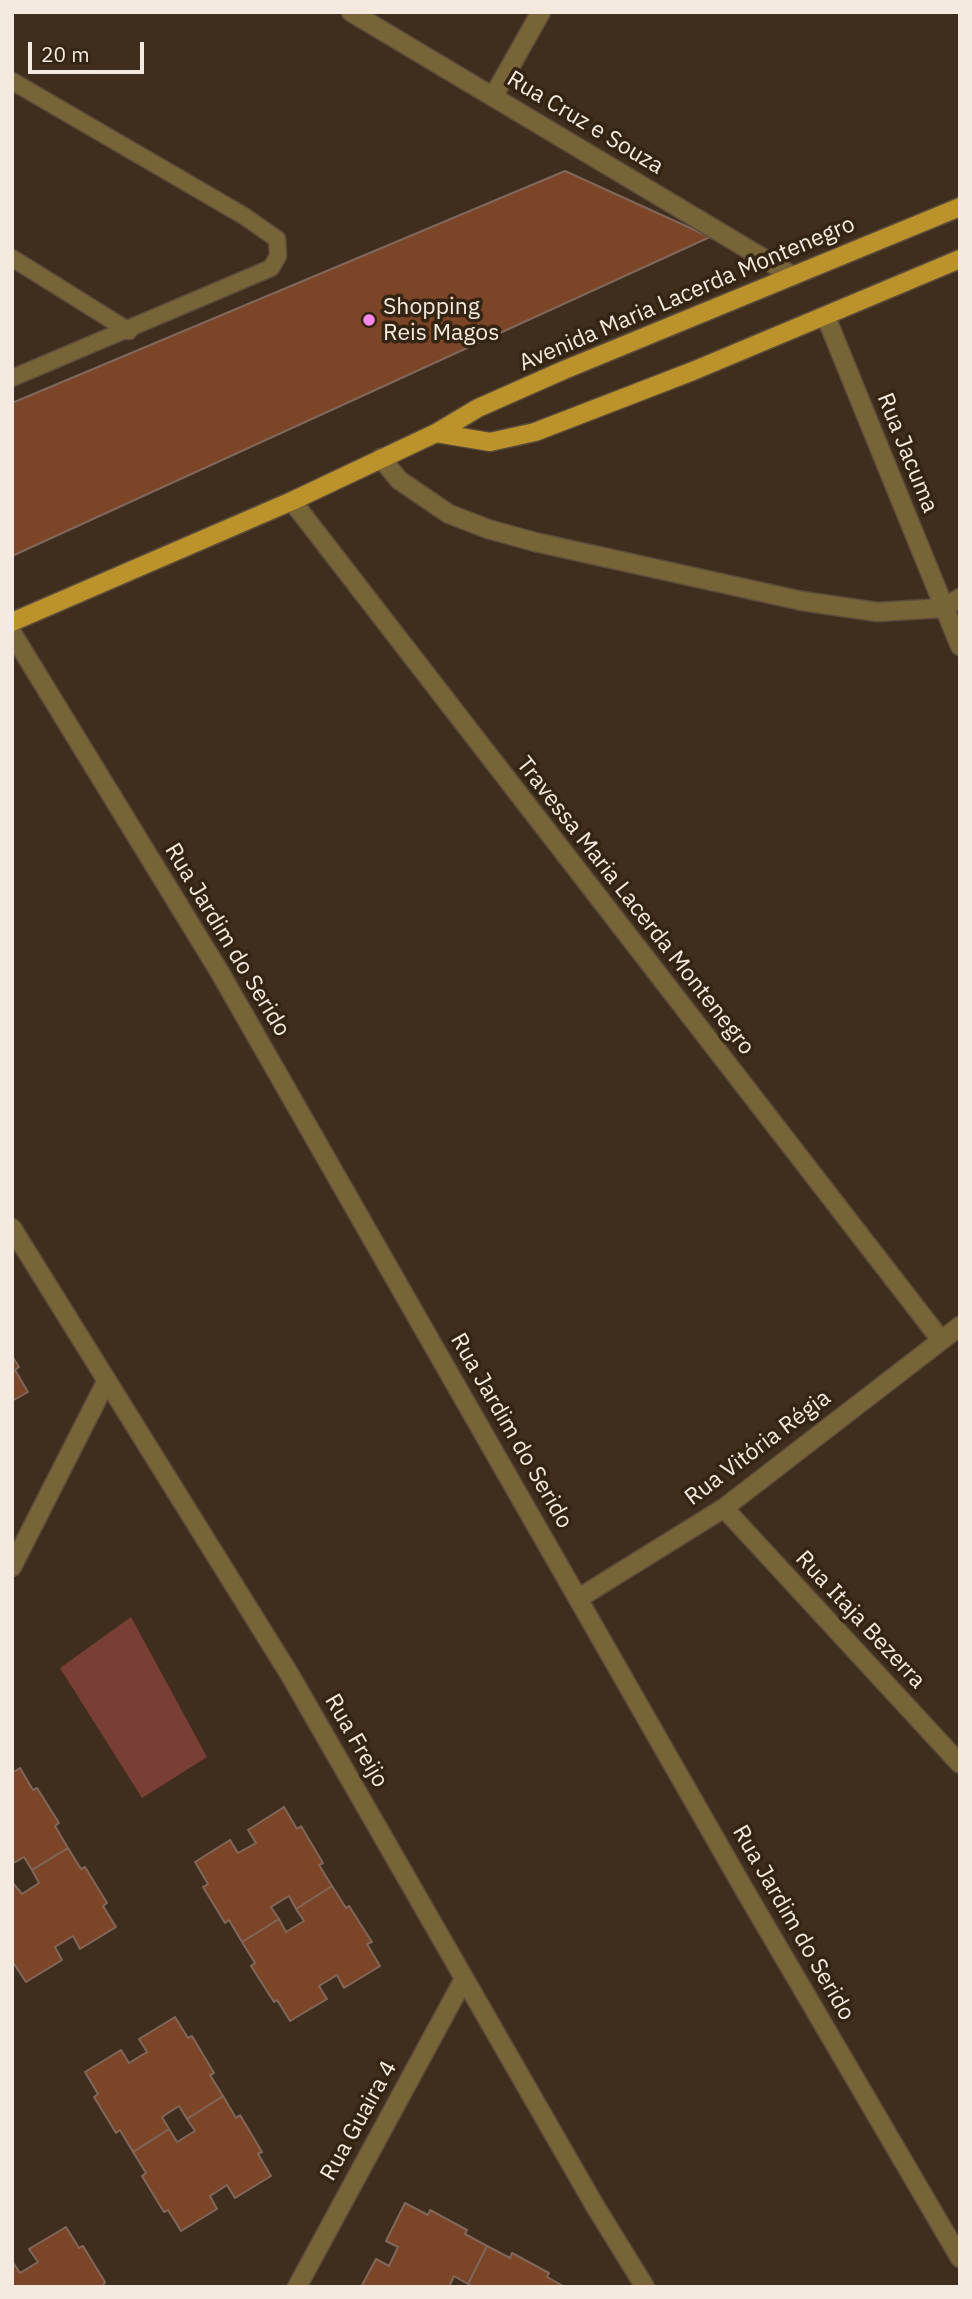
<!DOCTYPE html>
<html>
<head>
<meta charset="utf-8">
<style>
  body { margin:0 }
  #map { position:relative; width:972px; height:2299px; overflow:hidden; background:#3f2e1d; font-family:"IBM Plex Sans",sans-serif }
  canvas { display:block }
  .frame { position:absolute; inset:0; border:14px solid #f5eadf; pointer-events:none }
  .scale { position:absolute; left:28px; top:42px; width:116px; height:32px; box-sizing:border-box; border:4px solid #f5eadf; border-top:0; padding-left:9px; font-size:21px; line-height:24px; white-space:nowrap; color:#f5eadf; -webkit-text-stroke:5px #342413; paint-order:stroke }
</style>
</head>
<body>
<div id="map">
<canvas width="972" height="2299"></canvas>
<div class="frame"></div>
<div class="scale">20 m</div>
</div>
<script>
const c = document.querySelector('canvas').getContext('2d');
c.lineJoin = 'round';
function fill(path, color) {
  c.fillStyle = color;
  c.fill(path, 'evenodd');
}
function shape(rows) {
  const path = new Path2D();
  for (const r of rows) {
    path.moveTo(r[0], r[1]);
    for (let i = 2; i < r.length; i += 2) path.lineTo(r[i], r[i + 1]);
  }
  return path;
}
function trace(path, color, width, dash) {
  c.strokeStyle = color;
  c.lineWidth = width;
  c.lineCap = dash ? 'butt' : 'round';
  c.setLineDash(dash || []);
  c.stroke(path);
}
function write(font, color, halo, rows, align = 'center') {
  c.font = font + ' "IBM Plex Sans",sans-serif';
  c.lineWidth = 7;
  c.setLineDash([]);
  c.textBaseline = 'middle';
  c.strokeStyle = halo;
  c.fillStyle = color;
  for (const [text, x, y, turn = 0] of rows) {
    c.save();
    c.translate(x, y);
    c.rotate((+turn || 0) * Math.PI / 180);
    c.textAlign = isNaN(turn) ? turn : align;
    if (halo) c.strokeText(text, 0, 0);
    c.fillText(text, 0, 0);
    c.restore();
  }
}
fill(shape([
  [131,1617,207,1757,142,1798,60,1668]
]), '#793e36');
const building = shape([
  [565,171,710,237,12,556,12,403,565,171],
  [12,1356,19,1367,15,1370,28,1392,12,1401,12,1356],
  [20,1768,33,1790,37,1788,59,1823,55,1826,68,1848,32,1870,24,1857,12,1864,12,1773,20,1768],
  [284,1807,297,1829,301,1826,323,1863,319,1865,332,1886,296,1909,289,1896,271,1907,279,1919,242,1942,229,1920,225,1923,203,1887,208,1884,195,1862,230,1840,238,1853,256,1843,248,1830,284,1807],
  [68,1848,81,1869,85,1867,107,1903,103,1906,116,1927,80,1949,73,1936,55,1947,62,1960,26,1982,12,1961,12,1882,22,1894,39,1883,32,1870,68,1848],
  [332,1886,346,1908,349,1906,372,1942,367,1944,380,1966,344,1988,337,1975,319,1986,327,1999,290,2021,277,2000,274,2002,251,1966,255,1963,242,1942,279,1919,286,1932,304,1921,296,1909,332,1886],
  [175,2017,188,2038,192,2036,214,2073,210,2075,223,2096,187,2119,179,2106,162,2117,169,2129,133,2152,120,2130,116,2133,94,2097,98,2094,85,2072,121,2050,129,2063,147,2052,139,2039,175,2017],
  [223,2096,236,2118,240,2115,262,2152,258,2154,271,2176,235,2198,227,2185,210,2196,217,2209,181,2231,168,2210,164,2212,142,2176,146,2173,133,2152,169,2129,177,2142,195,2131,187,2119,223,2096],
  [405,2203,428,2215,430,2210,467,2230,465,2234,487,2246,468,2284,454,2276,449,2287,361,2287,376,2259,389,2266,398,2247,386,2241,405,2203],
  [66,2227,79,2248,83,2246,105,2282,102,2287,12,2287,12,2261,20,2273,38,2262,29,2249,66,2227],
  [487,2246,510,2258,512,2253,549,2273,547,2277,565,2287,473,2287,468,2284,487,2246]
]);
fill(building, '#7d4527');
trace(building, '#80675b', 2);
const lane = shape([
  [12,81,244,216,277,239,278,256,271,268,12,378],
  [12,258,129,331]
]);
const street = shape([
  [351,12,793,276],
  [493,97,541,12],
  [826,317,960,646],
  [381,458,399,480,449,514,488,529,535,542,802,601,877,612,943,608,960,598],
  [292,501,941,1340],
  [12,633,219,971,744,1889,960,2258],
  [12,1228,290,1675,595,2206,645,2287],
  [724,1508,960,1764],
  [12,1567,106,1382],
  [579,1598,724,1508,960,1326],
  [297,2287,464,1979]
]);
const primary = shape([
  [436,433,490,442,535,432,693,371,960,259],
  [12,622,292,501,436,433,478,408,564,370,960,207]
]);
trace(lane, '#5c4c3c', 19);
trace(street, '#5c4c3c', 21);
trace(primary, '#5c4c3c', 21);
trace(lane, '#776437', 16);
trace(street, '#776437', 18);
trace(primary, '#bc932a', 18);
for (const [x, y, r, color] of [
  [369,320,7,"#f888eb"]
]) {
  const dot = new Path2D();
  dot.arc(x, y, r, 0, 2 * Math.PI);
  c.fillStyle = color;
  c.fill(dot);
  trace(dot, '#342413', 2.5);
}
write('23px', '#f5eadf', '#342413', [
  ["Rua Cruz e Souza",585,123,31],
  ["Avenida Maria Lacerda Montenegro",687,294,-23],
  ["Rua Jacuma",907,453,68],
  ["Travessa Maria Lacerda Montenegro",635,906,52],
  ["Rua Jardim do Serido",227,940,59],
  ["Rua Jardim do Serido",511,1431,60],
  ["Rua Vitória Régia",758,1448,-37],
  ["Rua Itaja Bezerra",860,1620,47],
  ["Rua Freijo",356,1741,60],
  ["Rua Jardim do Serido",793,1923,60],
  ["Rua Guaira 4",359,2121,-61]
]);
write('23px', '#f5eadf', '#342413', [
  ["Shopping",383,307],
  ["Reis Magos",383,333]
], 'left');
</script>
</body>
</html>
